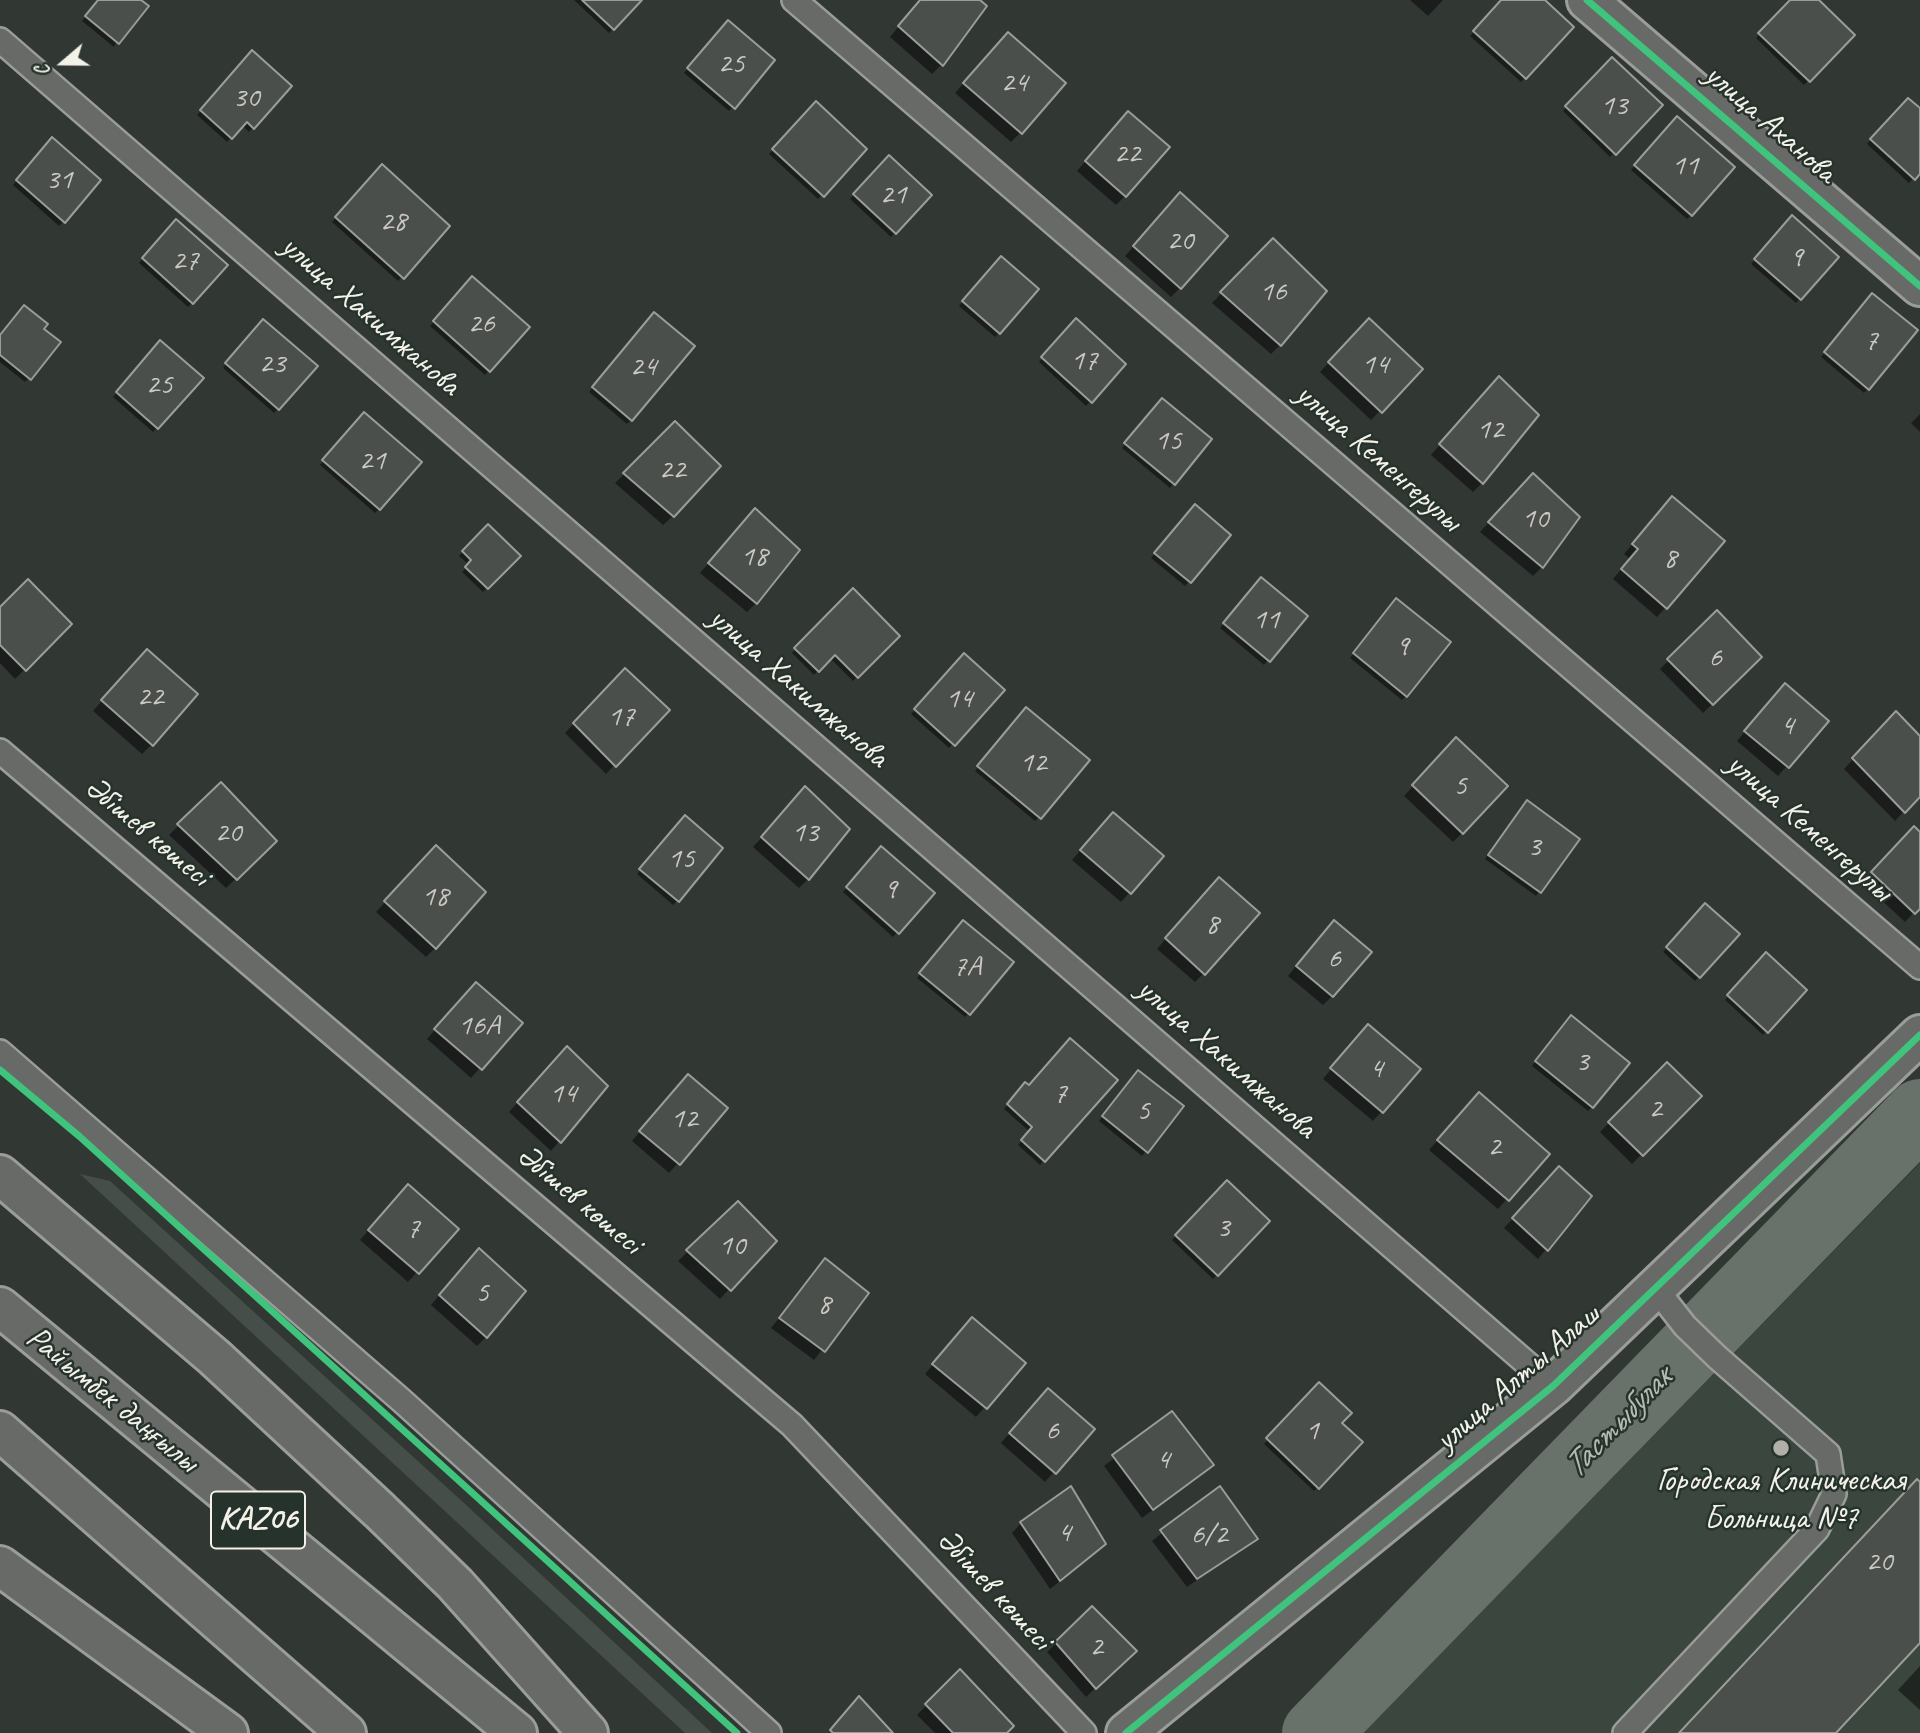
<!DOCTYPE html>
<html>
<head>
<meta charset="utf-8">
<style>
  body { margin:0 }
  #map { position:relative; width:1920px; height:1733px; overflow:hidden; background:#313834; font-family:Caveat,sans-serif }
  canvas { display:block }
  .north { position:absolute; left:28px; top:28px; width:70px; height:70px; -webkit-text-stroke:5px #26332d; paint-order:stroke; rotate:250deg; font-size:19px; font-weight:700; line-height:28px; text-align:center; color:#f4f1e8 }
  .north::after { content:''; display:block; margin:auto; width:24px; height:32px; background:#f4f1e8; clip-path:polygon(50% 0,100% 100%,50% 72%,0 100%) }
</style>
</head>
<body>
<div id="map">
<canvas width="1920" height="1733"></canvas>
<div class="north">С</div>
</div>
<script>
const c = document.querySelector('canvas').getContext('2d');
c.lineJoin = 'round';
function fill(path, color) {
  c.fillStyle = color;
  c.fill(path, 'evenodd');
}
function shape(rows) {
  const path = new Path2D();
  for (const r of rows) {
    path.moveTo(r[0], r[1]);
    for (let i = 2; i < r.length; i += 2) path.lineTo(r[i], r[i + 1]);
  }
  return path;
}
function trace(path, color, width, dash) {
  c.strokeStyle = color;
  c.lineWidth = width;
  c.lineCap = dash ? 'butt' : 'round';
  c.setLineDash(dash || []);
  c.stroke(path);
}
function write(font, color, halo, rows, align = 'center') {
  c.font = font + ' Caveat,sans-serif';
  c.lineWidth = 5;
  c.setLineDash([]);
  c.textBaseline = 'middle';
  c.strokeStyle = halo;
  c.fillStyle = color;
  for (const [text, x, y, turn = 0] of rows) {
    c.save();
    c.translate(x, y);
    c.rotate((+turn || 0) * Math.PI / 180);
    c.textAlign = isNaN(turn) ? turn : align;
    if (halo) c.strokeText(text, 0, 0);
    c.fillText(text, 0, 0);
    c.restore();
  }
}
fill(shape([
  [1920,1163,1920,1733,1362,1733]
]), '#3b463f');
fill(shape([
  [80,1174,110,1181,464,1503,712,1733,685,1733]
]), '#454e49');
fill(shape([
  [100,0,138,0,114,47,82,21],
  [574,0,640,0,609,33],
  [921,0,978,0,941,65,932,74,890,37],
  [1410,0,1443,0,1428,16],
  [1503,0,1542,0,1571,27,1521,82,1470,36],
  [1792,0,1816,0,1853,35,1804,85,1756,38],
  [724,26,733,107,729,111,684,73],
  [998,44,1020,133,1011,142,955,93],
  [252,53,290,86,249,132,242,125,227,142,197,115],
  [1612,59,1660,105,1610,157,1563,111],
  [1908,100,1920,111,1920,171,1909,183,1867,144],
  [816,104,865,149,818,199,769,154],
  [1677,118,1691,215,1687,219,1631,170],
  [1119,122,1125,196,1116,205,1077,171],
  [48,144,63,222,59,226,13,185],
  [889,158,930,195,891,237,850,199],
  [382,167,448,226,398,281,332,222],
  [1171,204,1180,288,1171,297,1125,256],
  [1792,218,1837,257,1796,303,1751,264],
  [177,221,226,265,188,307,139,263],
  [1273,241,1280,345,1271,354,1212,303],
  [997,262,999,333,995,337,959,306],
  [472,278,527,327,485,375,430,326],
  [1868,299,1868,389,1864,393,1821,357],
  [650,319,631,420,627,424,589,392],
  [1369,320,1421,369,1371,420,1320,372],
  [1076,321,1124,364,1086,406,1039,362],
  [259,325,315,366,274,413,223,368],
  [42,329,29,378,25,382,0,362,0,336],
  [156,347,201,378,153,432,113,397],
  [1490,387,1482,483,1473,492,1431,455],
  [1158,404,1210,439,1170,488,1122,448],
  [1920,414,1920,432,1911,423],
  [360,418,379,509,375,513,320,465],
  [675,424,673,516,663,525,615,483],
  [1524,484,1542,567,1533,576,1480,532],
  [1663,508,1666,607,1657,617,1613,579,1630,559,1624,554],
  [1191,511,1229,535,1185,586,1151,558],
  [746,520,756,603,747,612,700,573],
  [488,526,518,556,483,592,462,572,469,565,459,556],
  [1258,584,1305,616,1264,665,1220,628],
  [853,591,897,636,853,681,830,658,814,675,792,653],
  [1392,605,1406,696,1402,700,1350,658],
  [0,610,70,624,15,679,0,663],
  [1717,613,1760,657,1703,713,1660,669],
  [964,656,1002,690,949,748,911,714],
  [138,660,151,745,142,754,93,711],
  [625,670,667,710,606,774,565,733],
  [1776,694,1827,721,1778,776,1737,741],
  [1022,714,1039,817,1035,821,975,771],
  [1887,723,1920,738,1920,794,1895,821,1844,769],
  [1447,749,1462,833,1453,842,1404,796],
  [221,784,275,841,226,888,169,835],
  [796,798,808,879,799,888,753,847],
  [1523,806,1578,839,1536,896,1485,859],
  [681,821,677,901,673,905,637,874],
  [1104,823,1162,856,1121,902,1072,860],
  [1920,834,1920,906,1905,922,1863,883,1904,837],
  [877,853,932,893,893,937,843,892],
  [427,857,435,948,426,957,376,912],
  [1209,888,1204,973,1195,982,1157,949],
  [1705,906,1737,934,1695,981,1663,952],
  [959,926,969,1013,965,1017,917,978],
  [1325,931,1332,996,1323,1005,1288,976],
  [1766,955,1804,990,1763,1035,1725,1000],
  [466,993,520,1023,471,1078,427,1039],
  [1567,1021,1592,1107,1588,1111,1532,1066],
  [1359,1035,1419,1069,1373,1121,1323,1079],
  [558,1058,605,1086,551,1151,509,1112],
  [1667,1064,1699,1096,1632,1164,1600,1132],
  [1134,1077,1146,1151,1142,1156,1099,1121],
  [1115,1080,1040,1165,1018,1145,1030,1132,1004,1109,1021,1089],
  [679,1086,726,1109,669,1173,632,1141],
  [1470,1103,1547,1154,1498,1209,1429,1150],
  [1550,1178,1590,1196,1538,1259,1504,1228],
  [1227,1183,1268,1222,1213,1279,1172,1240],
  [399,1195,456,1229,408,1282,360,1240],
  [738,1203,774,1241,720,1299,678,1261],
  [470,1259,486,1337,477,1346,431,1305],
  [825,1261,867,1293,814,1360,771,1328],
  [963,1329,1023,1364,976,1417,925,1374],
  [1319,1384,1340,1423,1360,1442,1314,1491,1264,1444],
  [1039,1399,1092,1429,1045,1482,1001,1443],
  [1172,1413,1212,1465,1142,1518,1104,1466],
  [1220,1488,1256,1539,1187,1587,1152,1541],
  [1021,1523,1095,1553,1050,1589,1012,1533],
  [1092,1609,1125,1660,1086,1697,1047,1652],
  [1920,1666,1920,1710,1898,1690],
  [960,1671,1004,1733,935,1733,917,1715]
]), '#0007');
trace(shape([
  [1316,1733,1920,1113]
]), '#69716b', 68);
const building = shape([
  [98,0,141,0,149,6,119,44,85,16,98,0],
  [582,0,642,0,614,30,582,0],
  [920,0,980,0,987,6,943,66,898,26,920,0],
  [1501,0,1545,0,1574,27,1526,79,1473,31,1501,0],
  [1790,0,1819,0,1855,35,1810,82,1758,33,1790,0],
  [728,20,775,60,735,109,687,68,728,20],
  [1008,32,1066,83,1022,134,963,83,1008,32],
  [252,50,292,86,254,129,247,122,232,139,200,110,252,50],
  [1612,57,1663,105,1616,155,1565,106,1612,57],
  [1908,98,1920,108,1920,174,1915,180,1870,139,1908,98],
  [816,101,867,149,824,197,772,149,816,101],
  [1128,111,1170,147,1126,197,1085,161,1128,111],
  [1677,116,1735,167,1692,216,1634,165,1677,116],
  [52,137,101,180,65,223,16,180,52,137],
  [889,155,932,195,896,234,853,194,889,155],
  [382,164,450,226,404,279,335,217,382,164],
  [1180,192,1228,236,1181,289,1133,246,1180,192],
  [1792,215,1839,257,1801,300,1754,259,1792,215],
  [176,219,228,265,193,304,142,258,176,219],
  [1273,238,1327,291,1281,346,1220,292,1273,238],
  [1001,256,1039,289,1000,334,962,301,1001,256],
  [472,276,530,327,490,372,433,321,472,276],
  [1872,293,1918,330,1869,390,1824,352,1872,293],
  [24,305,48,324,44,329,61,342,31,380,0,355,0,335,24,305],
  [654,312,695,346,632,421,592,387,654,312],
  [1076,318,1126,364,1092,403,1041,357,1076,318],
  [1369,318,1423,369,1382,413,1328,362,1369,318],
  [263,319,318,366,279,410,225,363,263,319],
  [160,340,204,378,158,429,116,392,160,340],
  [1499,376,1539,415,1483,484,1439,444,1499,376],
  [1162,398,1212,439,1175,485,1124,443,1162,398],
  [364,412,422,462,380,510,322,460,364,412],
  [675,421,721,466,674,517,623,473,675,421],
  [1533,473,1580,517,1543,568,1488,522,1533,473],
  [1672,496,1725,541,1667,609,1621,569,1638,549,1632,544,1672,496],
  [1195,504,1231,535,1191,583,1154,553,1195,504],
  [755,508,800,550,757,604,708,563,755,508],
  [488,524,521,556,488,589,465,567,471,560,462,551,488,524],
  [1261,577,1308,616,1270,662,1223,623,1261,577],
  [28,579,72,624,26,671,0,645,0,607,28,579],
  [853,588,900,636,858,678,835,655,819,672,794,648,853,588],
  [1396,598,1451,642,1407,697,1353,653,1396,598],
  [1717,610,1762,657,1713,705,1667,659,1717,610],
  [147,649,198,694,153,746,101,700,147,649],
  [964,653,1005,690,955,746,914,709,964,653],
  [625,668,670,710,616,767,573,723,625,668],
  [1785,683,1829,721,1789,768,1744,731,1785,683],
  [1026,707,1090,760,1041,819,977,766,1026,707],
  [1896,711,1920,736,1920,797,1905,813,1852,758,1896,711],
  [1456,737,1508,786,1463,834,1412,785,1456,737],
  [221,782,277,841,237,880,177,824,221,782],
  [805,786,850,829,809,880,761,837,805,786],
  [1527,800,1580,839,1541,893,1488,855,1527,800],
  [1113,812,1164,856,1131,894,1080,850,1113,812],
  [685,815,723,848,679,902,639,869,685,815],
  [1914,826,1920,832,1920,909,1915,914,1871,872,1914,826],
  [436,845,486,892,436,949,384,901,436,845],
  [881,846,935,893,899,934,846,887,881,846],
  [1219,877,1260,913,1205,975,1165,938,1219,877],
  [1705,903,1740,934,1700,978,1666,947,1705,903],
  [963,920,1014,962,970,1015,919,973,963,920],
  [1334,920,1372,952,1333,997,1296,966,1334,920],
  [1766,952,1807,990,1768,1033,1727,995,1766,952],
  [476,982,523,1023,482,1070,434,1029,476,982],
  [1571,1015,1630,1063,1593,1108,1535,1061,1571,1015],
  [1368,1024,1421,1069,1383,1113,1330,1068,1368,1024],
  [1070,1038,1118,1080,1045,1162,1021,1140,1032,1127,1007,1104,1025,1082,1029,1085,1070,1038],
  [567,1046,608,1086,561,1143,517,1102,567,1046],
  [1667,1062,1702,1096,1643,1156,1608,1122,1667,1062],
  [1138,1070,1184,1106,1148,1153,1102,1116,1138,1070],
  [688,1074,728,1108,680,1165,639,1131,688,1074],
  [1479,1092,1550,1154,1509,1201,1437,1140,1479,1092],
  [1559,1166,1592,1196,1548,1251,1512,1218,1559,1166],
  [1227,1180,1270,1221,1218,1276,1175,1235,1227,1180],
  [408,1184,459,1229,419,1274,368,1230,408,1184],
  [738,1201,777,1241,731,1291,686,1250,738,1201],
  [479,1248,526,1291,487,1338,439,1295,479,1248],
  [825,1258,869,1293,825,1352,779,1318,825,1258],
  [972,1317,1026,1363,987,1409,932,1364,972,1317],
  [1319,1382,1352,1413,1342,1423,1363,1442,1319,1489,1266,1438,1319,1382],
  [1048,1388,1095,1429,1056,1474,1009,1433,1048,1388],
  [1172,1411,1214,1465,1153,1510,1112,1455,1172,1411],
  [1917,1479,1920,1482,1920,1643,1836,1733,1679,1733,1917,1479],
  [1071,1486,1106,1544,1060,1581,1020,1522,1071,1486],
  [1220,1486,1258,1539,1197,1579,1160,1530,1220,1486],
  [1092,1606,1137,1651,1096,1689,1055,1642,1092,1606],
  [960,1669,1014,1726,1007,1733,953,1733,925,1704,960,1669],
  [859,1696,893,1733,833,1733,830,1730,859,1696]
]);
fill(building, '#4a4f4c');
trace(building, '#9a9d99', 2);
const lane = shape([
  [794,0,1920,967],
  [0,40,1553,1386],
  [0,751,792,1425,1084,1733],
  [0,1052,401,1400,769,1733],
  [1625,1733,1817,1529,1834,1494,1828,1454,1717,1357,1685,1326,1656,1289]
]);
const secondary = shape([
  [1587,0,1920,286],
  [1126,1733,1553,1386,1920,1035]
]);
const highway = shape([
  [0,1175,214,1357,380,1511,455,1584,588,1733],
  [0,1307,517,1733],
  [0,1431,346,1733],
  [0,1566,228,1733]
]);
trace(lane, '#9a9d99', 28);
trace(secondary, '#9a9d99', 44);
trace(highway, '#9a9d99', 44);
trace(lane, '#676a66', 23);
trace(secondary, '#676a66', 38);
trace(highway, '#676a66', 38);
trace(shape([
  [1587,0,1920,286],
  [0,1070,79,1136,737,1733],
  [1126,1733,1553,1386,1920,1035]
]), '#40c37c', 7);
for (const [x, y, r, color] of [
  [1781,1448,9,"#b0b0a9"]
]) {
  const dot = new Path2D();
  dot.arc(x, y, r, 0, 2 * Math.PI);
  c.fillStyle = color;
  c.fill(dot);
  trace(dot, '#26332d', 2.5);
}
write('30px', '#cac8c1', null, [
  ["25",731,64],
  ["24",1014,83],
  ["30",246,98],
  ["13",1614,106],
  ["22",1127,154],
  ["11",1685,166],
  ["31",59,180],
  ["21",893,195],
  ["28",393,222],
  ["20",1180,241],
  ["9",1796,258],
  ["27",185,261],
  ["16",1273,292],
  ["26",481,324],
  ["7",1871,341],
  ["17",1084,361],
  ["23",272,364],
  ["14",1375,365],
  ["24",643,367],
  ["25",159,385],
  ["12",1490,430],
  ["15",1168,441],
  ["21",372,461],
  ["22",672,470],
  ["10",1535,519],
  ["18",754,557],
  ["8",1670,559],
  ["11",1266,620],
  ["9",1402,647],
  ["6",1715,658],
  ["22",150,697],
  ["14",959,699],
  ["17",621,717],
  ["4",1787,726],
  ["12",1033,763],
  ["5",1460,786],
  ["20",228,833],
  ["13",805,833],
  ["3",1534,847],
  ["15",681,859],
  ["9",890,890],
  ["18",435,897],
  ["8",1212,925],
  ["6",1334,959],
  ["7А",967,967],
  ["16А",479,1026],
  ["3",1582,1062],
  ["4",1376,1069],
  ["14",563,1094],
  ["7",1060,1094],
  ["2",1655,1109],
  ["5",1143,1111],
  ["12",684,1119],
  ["2",1494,1147],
  ["3",1223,1228],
  ["7",413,1229],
  ["10",732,1246],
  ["5",482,1293],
  ["8",824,1305],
  ["6",1052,1431],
  ["1",1312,1431],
  ["4",1163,1460],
  ["4",1064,1533],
  ["6/2",1209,1535],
  ["20",1879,1562],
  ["2",1096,1647]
]);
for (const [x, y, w] of [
  [258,1520,94]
]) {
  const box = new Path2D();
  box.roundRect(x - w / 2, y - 28.5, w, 57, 5);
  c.fillStyle = '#26332d';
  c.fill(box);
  trace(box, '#f4f1e8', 2);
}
write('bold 32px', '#f4f1e8', null, [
  ["KАZ06",258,1520]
]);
write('33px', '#f4f1e8', '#26332d', [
  ["улица Аханова",1770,124,41],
  ["улица Хакимжанова",370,316,41],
  ["улица Кеменгерулы",1378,458,41],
  ["улица Хакимжанова",798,688,41],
  ["улица Кеменгерулы",1809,828,41],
  ["Әбішев көшесі",147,832,40],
  ["улица Хакимжанова",1226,1059,41],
  ["Әбішев көшесі",579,1200,40],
  ["улица Алты Алаш",1518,1378,-41],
  ["Райымбек даңғылы",112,1400,39],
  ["Әбішев көшесі",994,1590,47]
]);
write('33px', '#f4f1e8', '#26332d', [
  ["Городская Клиническая",1781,1481],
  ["Больница №7",1781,1519]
]);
write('italic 35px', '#b8bab2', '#26332d', [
  ["Тастыбулак",1618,1423,-46]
]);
</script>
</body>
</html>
